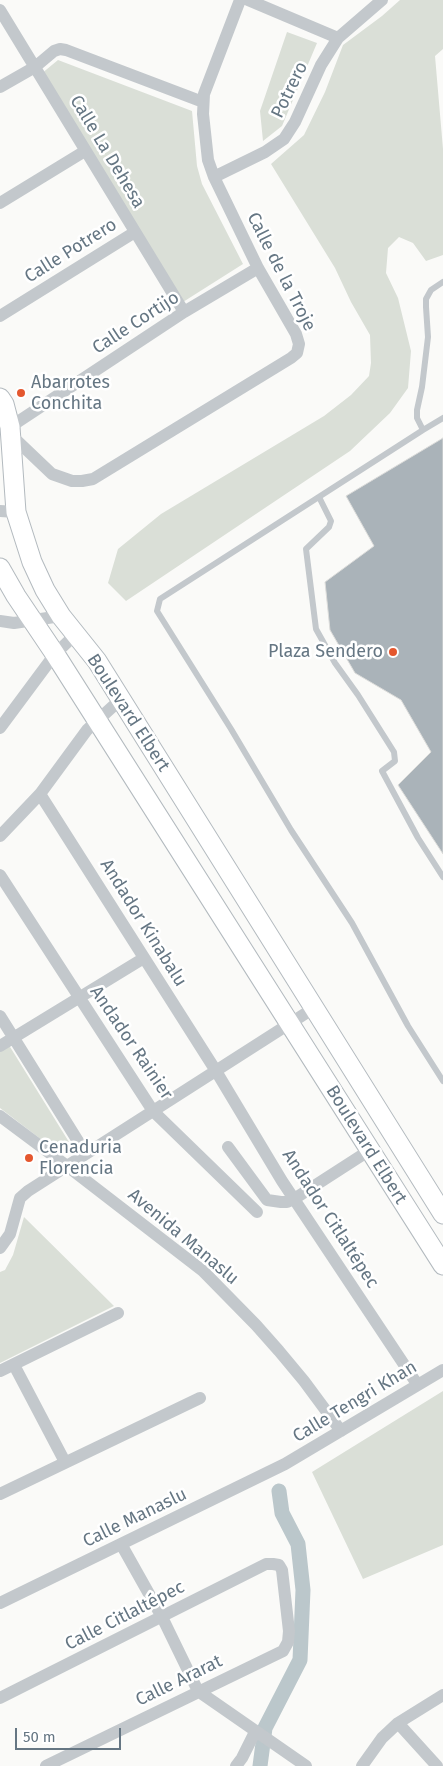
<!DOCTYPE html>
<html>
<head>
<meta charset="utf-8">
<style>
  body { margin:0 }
  #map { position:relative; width:443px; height:1766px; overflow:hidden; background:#fafaf8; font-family:"Fira Sans",sans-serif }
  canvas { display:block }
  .scale { position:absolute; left:15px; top:1728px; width:106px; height:22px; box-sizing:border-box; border:2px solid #657683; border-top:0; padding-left:6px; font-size:15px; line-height:18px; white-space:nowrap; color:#657683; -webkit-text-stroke:4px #fff; paint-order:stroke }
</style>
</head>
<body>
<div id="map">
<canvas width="443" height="1766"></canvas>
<div class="scale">50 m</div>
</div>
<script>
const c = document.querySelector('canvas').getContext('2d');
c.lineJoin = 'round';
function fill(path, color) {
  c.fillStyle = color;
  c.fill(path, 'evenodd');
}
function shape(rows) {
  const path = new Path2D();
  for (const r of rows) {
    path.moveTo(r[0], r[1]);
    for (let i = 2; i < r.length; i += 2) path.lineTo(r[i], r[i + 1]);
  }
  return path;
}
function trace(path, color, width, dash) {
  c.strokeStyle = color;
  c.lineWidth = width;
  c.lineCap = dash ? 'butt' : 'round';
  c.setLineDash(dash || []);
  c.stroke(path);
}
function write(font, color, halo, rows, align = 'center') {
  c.font = font + ' "Fira Sans",sans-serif';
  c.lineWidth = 5;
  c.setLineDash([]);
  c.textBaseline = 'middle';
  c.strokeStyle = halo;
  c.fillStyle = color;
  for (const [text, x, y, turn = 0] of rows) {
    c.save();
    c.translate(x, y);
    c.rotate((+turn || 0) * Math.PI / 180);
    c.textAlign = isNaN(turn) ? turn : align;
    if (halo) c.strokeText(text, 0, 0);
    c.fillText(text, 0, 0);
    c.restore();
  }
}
fill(shape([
  [400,0,443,0,443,49,435,56,443,149,443,255,426,261,413,243,399,237,388,248,386,273,398,298,411,351,408,388,390,413,350,451,126,601,108,583,118,549,161,514,324,416,351,395,369,376,371,363,370,335,351,302,335,268,271,164,304,135,325,92,343,45,382,16],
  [287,32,317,43,282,126,263,141,260,111],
  [58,60,192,111,197,166,202,184,243,264,183,302,41,74],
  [7,1042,69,1142,55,1150,0,1108,0,1046],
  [24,1217,114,1306,0,1363,0,1272,5,1270,13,1255],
  [443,1391,443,1545,363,1579,312,1472]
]), '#dadfd7');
trace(shape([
  [260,1766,265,1728,300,1660,303,1590,298,1544,282,1513,279,1491]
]), '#bbc7cb', 15);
const building = shape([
  [443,438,443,854,398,785,431,752,401,700,355,673,330,630,325,582,374,546,346,496,443,438]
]);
fill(building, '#aab3b9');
trace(building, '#dcdcda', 1);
const secondary = shape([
  [0,398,4,404,10,427,16,512,32,562,45,590,61,616,97,661,443,1214],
  [0,568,16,596,55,654,443,1265]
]);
trace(secondary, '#b3babf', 21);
trace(shape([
  [443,282,431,290,426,299,426,307,428,337,422,387,417,410,417,418,423,430,443,418],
  [423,430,160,599,157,611,231,729,291,830,352,923,408,1026,443,1081],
  [319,497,331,521,329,527,306,549,316,629,335,663,358,695,394,752,395,761,382,771,418,838,443,877]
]), '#c3c8cc', 6);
trace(shape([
  [248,0,338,38],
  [0,10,184,312],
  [0,87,35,67,54,51,60,49,66,50,203,102],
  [214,177,265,152,284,139,295,122,321,65,338,38,382,0],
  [0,203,85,151],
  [0,316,135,232],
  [10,427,184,312,258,268],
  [11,435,52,474,72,481,82,481,93,479,291,358,297,353,299,344,296,334,258,268,214,177,208,160,203,114,204,94,240,0],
  [0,511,16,512],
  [0,621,14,623,61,616],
  [0,728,55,654,76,634],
  [40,794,216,1071,282,1181,417,1384],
  [0,836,40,794,87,730,121,699],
  [0,875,153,1111,257,1212],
  [0,1016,86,1154],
  [0,1046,144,958],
  [0,1116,67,1166,203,1271,256,1325,279,1351,304,1381,341,1431],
  [228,1147,267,1200,281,1202,287,1202,294,1199,370,1150],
  [0,1248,10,1234,20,1198,28,1191,314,1008],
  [14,1365,65,1462],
  [0,1371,118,1313],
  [0,1494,200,1398],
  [121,1544,162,1617,198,1691,306,1766],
  [0,1603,285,1464,443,1370],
  [0,1698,266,1564,273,1564,279,1565,282,1570,289,1631,288,1642,283,1651,46,1766],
  [398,1723,437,1766],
  [236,1766,242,1758,255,1732],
  [362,1766,382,1738,398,1723,443,1695]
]), '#c3c8cc', 12);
trace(secondary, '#fff', 19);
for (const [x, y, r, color] of [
  [21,393,5,"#e4572e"],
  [393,652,5,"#e4572e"],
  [29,1158,5,"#e4572e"]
]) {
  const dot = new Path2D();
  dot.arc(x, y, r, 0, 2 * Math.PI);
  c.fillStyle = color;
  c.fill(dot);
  trace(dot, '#fff', 2);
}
write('18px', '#657683', '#fff', [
  ["Potrero",290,90,-64],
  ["Calle La Dehesa",107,152,59],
  ["Calle Potrero",71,251,-32],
  ["Calle de la Troje",281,272,63],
  ["Calle Cortijo",136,323,-33],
  ["Boulevard Elbert",128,713,57],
  ["Andador Kinabalu",143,923,58],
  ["Andador Rainier",131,1043,56],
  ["Boulevard Elbert",366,1145,58],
  ["Andador Citlaltépec",330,1219,57],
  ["Avenida Manaslu",183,1237,40],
  ["Calle Tengri Khan",355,1402,-31],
  ["Calle Manaslu",135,1518,-26],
  ["Calle Citlaltépec",125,1616,-27],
  ["Calle Ararat",179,1681,-26]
]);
write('18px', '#657683', '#fff', [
  ["Abarrotes",31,383],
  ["Conchita",31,404],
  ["Plaza Sendero",383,652,"right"],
  ["Cenaduria",39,1148],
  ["Florencia",39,1169]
], 'left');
</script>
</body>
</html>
